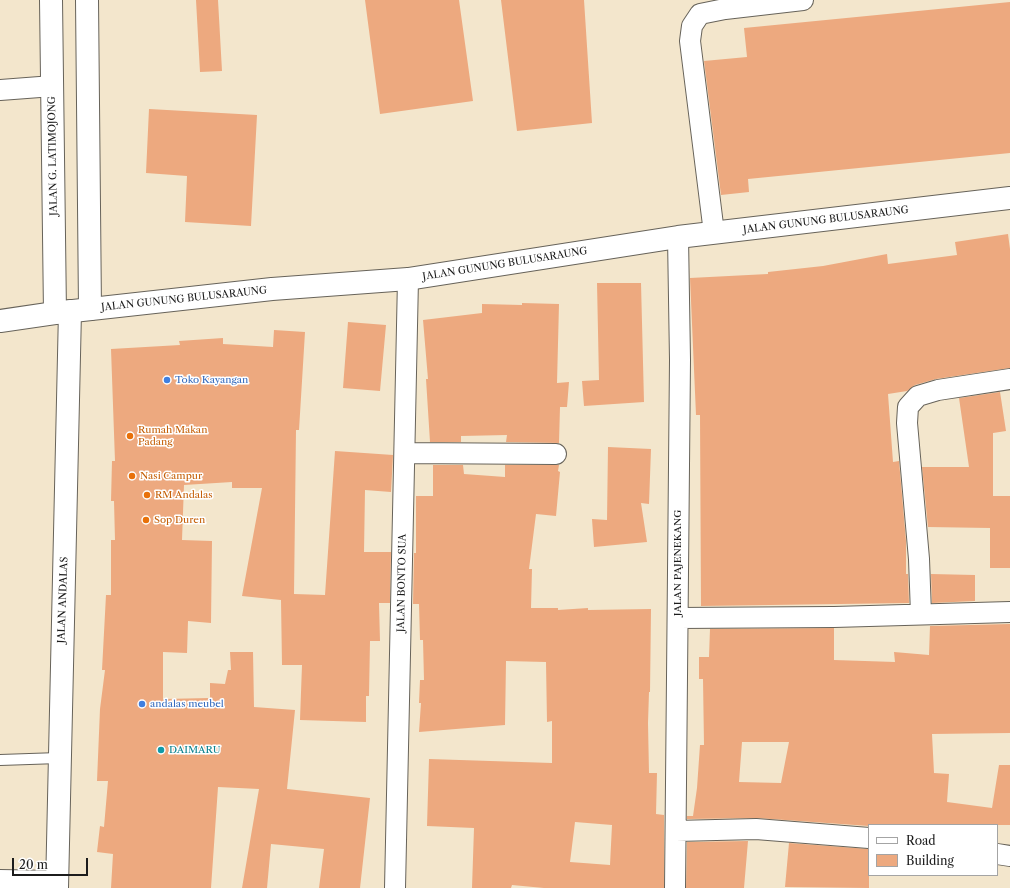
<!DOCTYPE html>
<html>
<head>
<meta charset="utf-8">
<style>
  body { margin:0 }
  #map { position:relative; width:1010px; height:888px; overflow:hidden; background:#f3e6cc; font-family:"Libre Caslon Text",serif }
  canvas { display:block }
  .legend { position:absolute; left:868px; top:824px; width:130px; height:52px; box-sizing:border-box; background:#fff; border:1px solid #a4a4a4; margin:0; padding:5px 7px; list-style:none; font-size:12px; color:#1c1c1c }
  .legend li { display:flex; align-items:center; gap:8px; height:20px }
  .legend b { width:20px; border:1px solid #a4a4a4 }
  .scale { position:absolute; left:12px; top:858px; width:76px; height:18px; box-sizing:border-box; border:2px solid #1c1c1c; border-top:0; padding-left:5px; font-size:12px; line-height:14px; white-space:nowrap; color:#1c1c1c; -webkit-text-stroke:3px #fff; paint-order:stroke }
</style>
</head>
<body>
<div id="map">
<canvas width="1010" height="888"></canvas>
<ul class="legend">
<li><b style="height:5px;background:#fff"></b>Road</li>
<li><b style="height:11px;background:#eda97f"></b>Building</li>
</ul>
<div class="scale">20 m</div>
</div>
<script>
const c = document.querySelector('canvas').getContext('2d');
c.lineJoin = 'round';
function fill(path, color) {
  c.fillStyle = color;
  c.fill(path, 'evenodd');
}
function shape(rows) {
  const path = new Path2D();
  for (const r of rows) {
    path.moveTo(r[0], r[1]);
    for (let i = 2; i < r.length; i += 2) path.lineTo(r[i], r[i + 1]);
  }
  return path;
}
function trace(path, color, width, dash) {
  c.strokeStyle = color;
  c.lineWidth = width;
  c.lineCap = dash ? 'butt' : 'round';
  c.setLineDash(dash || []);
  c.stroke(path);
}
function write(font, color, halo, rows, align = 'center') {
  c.font = font + ' "Libre Caslon Text",serif';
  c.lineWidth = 3;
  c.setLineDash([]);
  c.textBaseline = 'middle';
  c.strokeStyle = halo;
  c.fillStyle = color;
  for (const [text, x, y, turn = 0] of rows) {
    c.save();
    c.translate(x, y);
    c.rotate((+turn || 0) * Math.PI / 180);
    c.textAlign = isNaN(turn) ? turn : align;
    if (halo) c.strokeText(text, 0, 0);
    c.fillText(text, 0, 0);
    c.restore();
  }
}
fill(shape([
  [196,0,218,0,222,71,200,72],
  [365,0,459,0,473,101,380,114],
  [501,0,584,0,592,123,517,131],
  [1010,2,1010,153,748,179,749,192,721,195,704,61,747,57,744,28],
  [149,109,257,115,251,226,185,222,187,176,146,173],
  [1008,234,1010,249,1010,368,936,379,915,385,907,391,888,394,893,462,899,461,906,541,906,574,908,574,909,603,701,606,700,415,696,415,690,278,768,274,768,272,823,266,887,254,888,264,957,255,955,242],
  [597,283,641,283,644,402,584,406,582,381,599,380],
  [522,303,559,304,557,383,569,382,567,407,560,407,559,443,506,442,507,435,461,436,461,442,430,442,426,379,428,379,423,320,482,313,482,304,522,305],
  [348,322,386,325,380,391,343,388],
  [274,330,305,332,299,430,296,430,294,594,325,595,335,451,393,455,391,492,365,490,364,552,391,552,390,603,379,603,380,641,370,641,369,696,366,696,366,722,300,720,302,665,282,665,281,600,242,596,262,488,232,488,232,482,184,485,182,540,212,541,211,623,188,621,187,653,163,652,163,699,210,698,210,683,225,684,228,670,231,670,230,652,253,652,254,707,295,710,287,789,370,798,360,888,319,888,324,849,271,844,267,888,242,888,259,789,218,787,211,888,111,888,113,854,97,852,100,826,104,827,108,781,97,781,100,709,105,670,102,670,106,595,111,595,111,540,115,540,114,501,111,501,112,461,115,461,111,349,180,345,179,341,223,338,223,344,273,347],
  [1000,392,1006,431,993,433,993,496,1010,496,1010,568,990,568,990,528,928,527,922,467,969,467,959,398],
  [608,447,651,449,649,504,641,503,647,542,594,547,592,519,607,520],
  [433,465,463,465,464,474,505,477,505,465,559,465,558,471,560,472,556,516,536,514,529,569,532,569,531,608,558,608,558,610,588,608,588,610,651,609,650,692,649,692,648,723,649,773,657,773,656,814,664,815,664,888,544,888,512,885,511,888,472,888,474,828,427,826,429,759,552,763,552,721,547,722,546,662,506,661,505,725,419,732,421,703,419,703,420,680,424,680,423,640,420,640,419,604,413,604,414,553,416,553,416,496,433,496],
  [575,822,612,825,610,865,570,862],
  [931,574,975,575,975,601,932,603],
  [1010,624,1010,733,932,734,934,773,949,774,947,802,992,808,999,765,1010,765,1010,825,869,825,869,826,757,818,687,819,687,816,693,816,697,788,700,745,704,745,703,679,699,679,699,657,709,657,710,629,834,628,834,660,895,662,894,652,929,655,930,626],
  [742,742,789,742,781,783,739,782],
  [748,841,744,888,686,888,687,842],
  [789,843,869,849,869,888,785,887]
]), '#eda97f');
const service = shape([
  [0,760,59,758]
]);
const minor = shape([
  [0,90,53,86],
  [714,233,690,41,692,26,700,14,725,9,803,0],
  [405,453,556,454],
  [921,614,919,559,907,423,908,407,918,396,938,390,1010,379],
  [678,618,834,617,1010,612],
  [676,831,756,829,869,838],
  [997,854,1010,856],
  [0,880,57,881],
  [395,888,408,279],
  [675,888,680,360,678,237]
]);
const secondary = shape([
  [51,0,55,313],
  [87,0,90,309],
  [57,888,70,311]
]);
const trunk = shape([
  [0,321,55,313,272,289,408,279,678,237,1010,198]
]);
trace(service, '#67635a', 12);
trace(minor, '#67635a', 22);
trace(secondary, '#67635a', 24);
trace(trunk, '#67635a', 24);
trace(service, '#fff', 10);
trace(minor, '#fff', 20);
trace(secondary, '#fff', 22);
trace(trunk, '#fff', 22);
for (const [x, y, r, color] of [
  [167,380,4,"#3f7fe0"],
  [130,436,4,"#e8710a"],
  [132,476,4,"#e8710a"],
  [147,495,4,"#e8710a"],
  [146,520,4,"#e8710a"],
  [142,704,4,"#3f7fe0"],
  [161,750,4,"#0f9aa8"]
]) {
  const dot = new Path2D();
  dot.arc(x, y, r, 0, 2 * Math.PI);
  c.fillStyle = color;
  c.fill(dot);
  trace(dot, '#fff', 1.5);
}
write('10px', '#1c1c1c', '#fff', [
  ["JALAN G. LATIMOJONG",53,156,-91],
  ["JALAN GUNUNG BULUSARAUNG",826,220,-7],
  ["JALAN GUNUNG BULUSARAUNG",505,264,-9],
  ["JALAN GUNUNG BULUSARAUNG",184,299,-6],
  ["JALAN PAJENEKANG",678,563,-90],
  ["JALAN BONTO SUA",402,583,-89],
  ["JALAN ANDALAS",63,600,-88]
]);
write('10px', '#366cbe', '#fff', [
  ["Toko Kayangan",175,380],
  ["andalas meubel",150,704]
], 'left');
write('10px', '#c56008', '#fff', [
  ["Rumah Makan",138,430],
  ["Padang",138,442],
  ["Nasi Campur",140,476],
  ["RM Andalas",155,495],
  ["Sop Duren",154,520]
], 'left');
write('10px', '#0d838f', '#fff', [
  ["DAIMARU",169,750]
], 'left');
</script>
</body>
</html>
